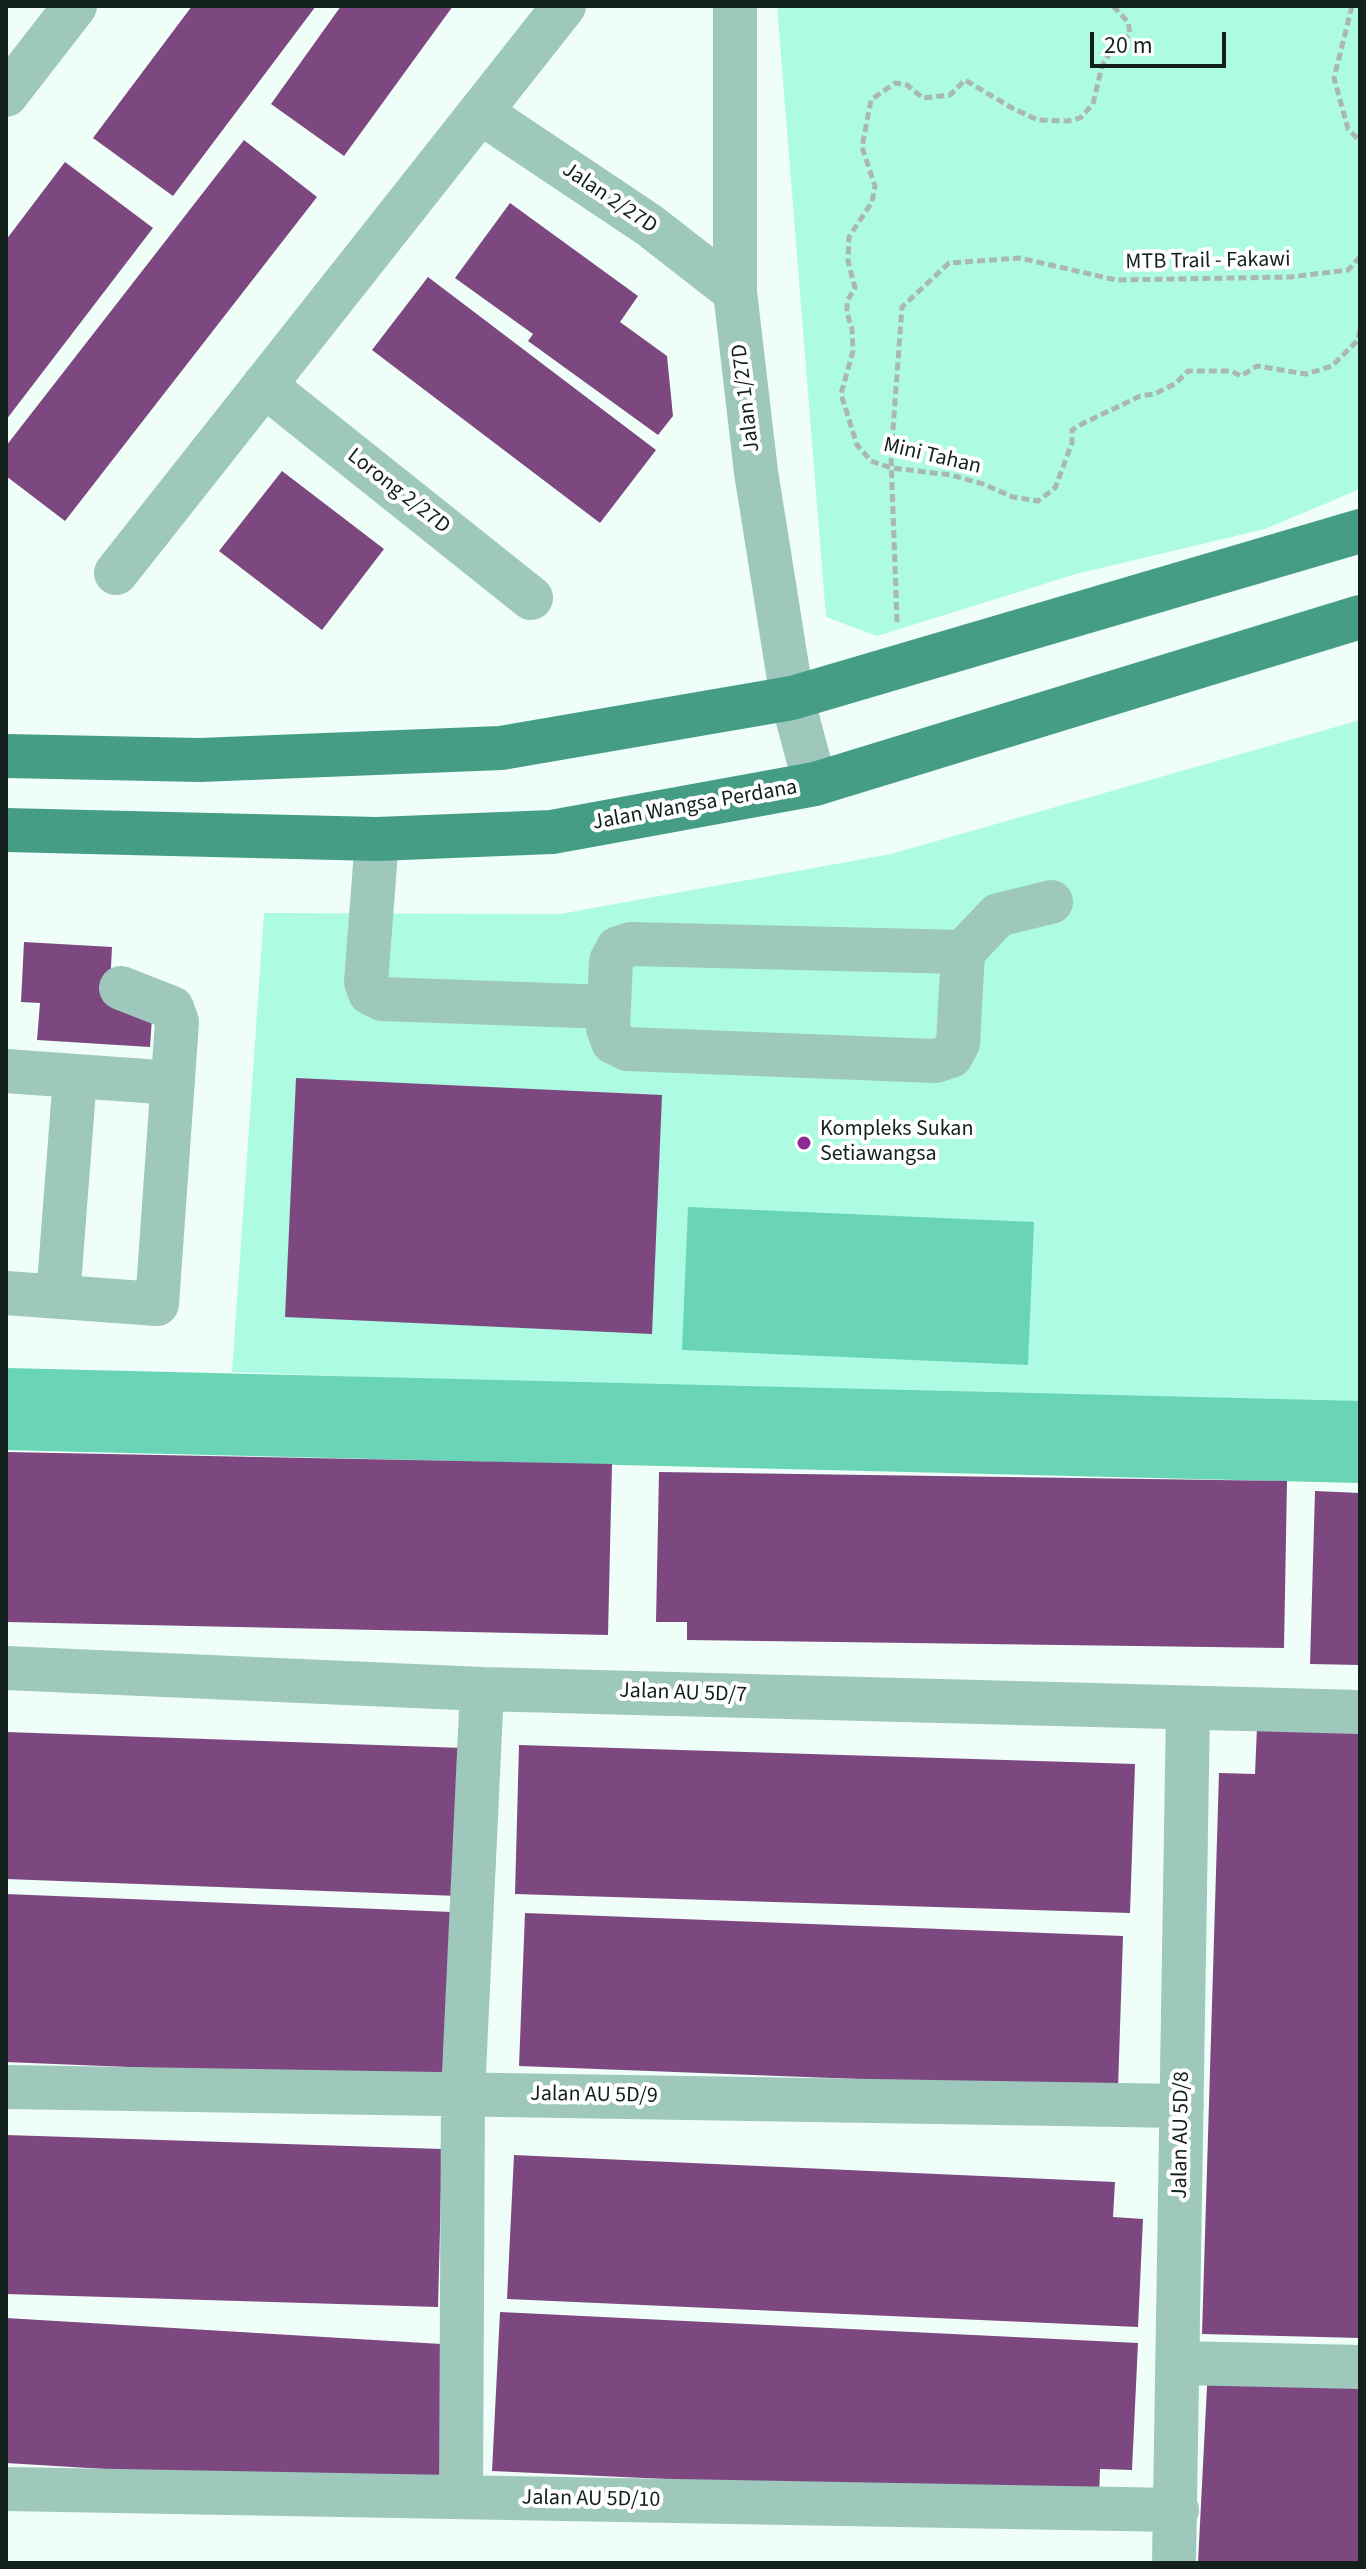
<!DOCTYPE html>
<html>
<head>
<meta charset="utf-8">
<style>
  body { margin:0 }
  #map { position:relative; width:1366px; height:2569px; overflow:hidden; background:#effef9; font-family:"Source Sans 3",sans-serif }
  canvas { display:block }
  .frame { position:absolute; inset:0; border:8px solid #13211d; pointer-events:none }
  .scale { position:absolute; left:1090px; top:32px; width:136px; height:36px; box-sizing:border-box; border:4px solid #13211d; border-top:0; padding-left:10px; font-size:24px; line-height:28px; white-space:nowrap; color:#13211d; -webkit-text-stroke:6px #fff; paint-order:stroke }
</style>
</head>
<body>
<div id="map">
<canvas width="1366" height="2569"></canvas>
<div class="frame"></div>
<div class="scale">20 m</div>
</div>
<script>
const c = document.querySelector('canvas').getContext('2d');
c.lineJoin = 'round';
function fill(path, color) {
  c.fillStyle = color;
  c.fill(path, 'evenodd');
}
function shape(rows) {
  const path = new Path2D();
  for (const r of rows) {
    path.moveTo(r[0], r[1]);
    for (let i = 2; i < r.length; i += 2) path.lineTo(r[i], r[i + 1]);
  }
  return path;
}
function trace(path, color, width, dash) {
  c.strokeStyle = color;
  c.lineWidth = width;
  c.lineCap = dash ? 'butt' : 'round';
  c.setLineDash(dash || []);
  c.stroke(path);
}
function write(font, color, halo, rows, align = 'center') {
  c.font = font + ' "Source Sans 3",sans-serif';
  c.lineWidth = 8;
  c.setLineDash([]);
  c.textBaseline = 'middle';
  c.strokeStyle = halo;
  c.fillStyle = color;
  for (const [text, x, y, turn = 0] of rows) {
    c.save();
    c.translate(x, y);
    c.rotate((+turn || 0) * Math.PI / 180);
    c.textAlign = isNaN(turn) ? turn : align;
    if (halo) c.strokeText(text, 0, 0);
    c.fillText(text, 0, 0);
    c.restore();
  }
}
fill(shape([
  [777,6,1360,6,1360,489,1265,529,1076,574,877,636,826,617],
  [1360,720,1360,1413,232,1372,264,913,560,914,891,854]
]), '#aefbe3');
fill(shape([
  [688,1207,1034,1222,1028,1365,682,1350]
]), '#6ad4b7');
trace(shape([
  [6,1409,1360,1442]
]), '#6ad4b7', 82);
fill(shape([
  [192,6,316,6,173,196,93,138],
  [341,6,453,6,344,156,271,104],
  [244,140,317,197,65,521,6,476,6,446],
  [65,162,153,228,6,420,6,240],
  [510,203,638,296,620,322,667,356,673,416,658,435,528,341,533,334,455,278],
  [428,277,656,450,600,523,372,350],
  [282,471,384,549,322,630,219,551],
  [24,942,112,947,110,986,154,989,150,1047,37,1040,40,1003,21,1002],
  [296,1078,662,1095,652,1334,285,1317],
  [6,1452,612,1464,608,1635,6,1622],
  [659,1472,1287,1481,1284,1648,687,1640,687,1622,656,1622],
  [1315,1491,1360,1493,1360,1665,1310,1664],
  [1257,1727,1360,1730,1360,2338,1202,2334,1219,1773,1255,1774],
  [6,1732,463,1748,458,1896,6,1879],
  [519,1745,1135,1764,1130,1913,515,1894],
  [6,1894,452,1912,446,2080,6,2062],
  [525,1913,1123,1936,1118,2089,519,2066],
  [6,2135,442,2149,438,2307,6,2294],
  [514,2155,1115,2182,1113,2217,1143,2219,1138,2327,507,2299],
  [500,2312,1138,2343,1132,2470,1100,2469,1099,2499,492,2471],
  [6,2318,458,2345,450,2490,6,2463],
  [1208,2367,1360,2375,1360,2563,1198,2563]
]), '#7d4880');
trace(shape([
  [1113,6,1128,22,1130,34,1111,51,1102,66,1093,104,1080,118,1068,121,1038,120,1012,108,965,80,950,95,923,98,907,85,895,83,871,100,862,147,875,186,872,202,849,237,848,261,855,288,847,301,847,313,852,329,853,351,841,394,857,445,871,461,892,468,951,475,983,484,1013,497,1038,501,1055,488,1072,443,1072,430,1082,424,1140,396,1154,394,1175,384,1188,371,1231,371,1241,376,1257,366,1306,374,1332,366,1358,340,1360,329],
  [1352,6,1334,78,1348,129,1360,141],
  [897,622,891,456,902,307,949,263,1020,258,1116,280,1290,277,1348,270,1360,257]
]), '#a9b8b3', 5, [8, 4]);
trace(shape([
  [735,6,735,292,756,472,792,698,815,784],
  [6,95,75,6],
  [480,112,649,225,735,292],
  [264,385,531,598],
  [116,573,564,6],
  [377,839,366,982,370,993,382,999,608,1007],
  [963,952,631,944,618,948,611,961,608,1028,613,1042,627,1049,936,1061,951,1056,958,1043,963,952,998,915,1051,902],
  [6,1071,173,1083],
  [6,1293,157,1304,177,1022,172,1008,121,988],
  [58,1297,75,1077],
  [6,1668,482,1689,1360,1712],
  [6,2087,1182,2106],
  [1179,2363,1360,2367],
  [6,2489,1177,2510],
  [461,2497,463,2094,482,1689],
  [1174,2563,1188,1708]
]), '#9ec8bb', 44);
trace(shape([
  [6,756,200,760,501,748,792,698,1360,531],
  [6,830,377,839,552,832,815,784,1360,617]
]), '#469d86', 44);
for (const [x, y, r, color] of [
  [804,1143,8,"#8c2b93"]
]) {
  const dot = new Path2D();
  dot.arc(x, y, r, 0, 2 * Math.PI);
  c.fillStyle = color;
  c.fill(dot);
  trace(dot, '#fff', 3);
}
write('22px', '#13211d', '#fff', [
  ["Jalan 2/27D",609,199,34],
  ["MTB Trail - Fakawi",1208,262,-1],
  ["Jalan 1/27D",747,398,-97],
  ["Mini Tahan",932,457,13],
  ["Lorong 2/27D",398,492,38],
  ["Jalan Wangsa Perdana",695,806,-10],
  ["Jalan AU 5D/7",683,1694,2],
  ["Jalan AU 5D/9",594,2096,1],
  ["Jalan AU 5D/8",1182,2135,-89],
  ["Jalan AU 5D/10",591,2500,1]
]);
write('22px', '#13211d', '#fff', [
  ["Kompleks Sukan",820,1130],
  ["Setiawangsa",820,1155]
], 'left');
</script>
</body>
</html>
